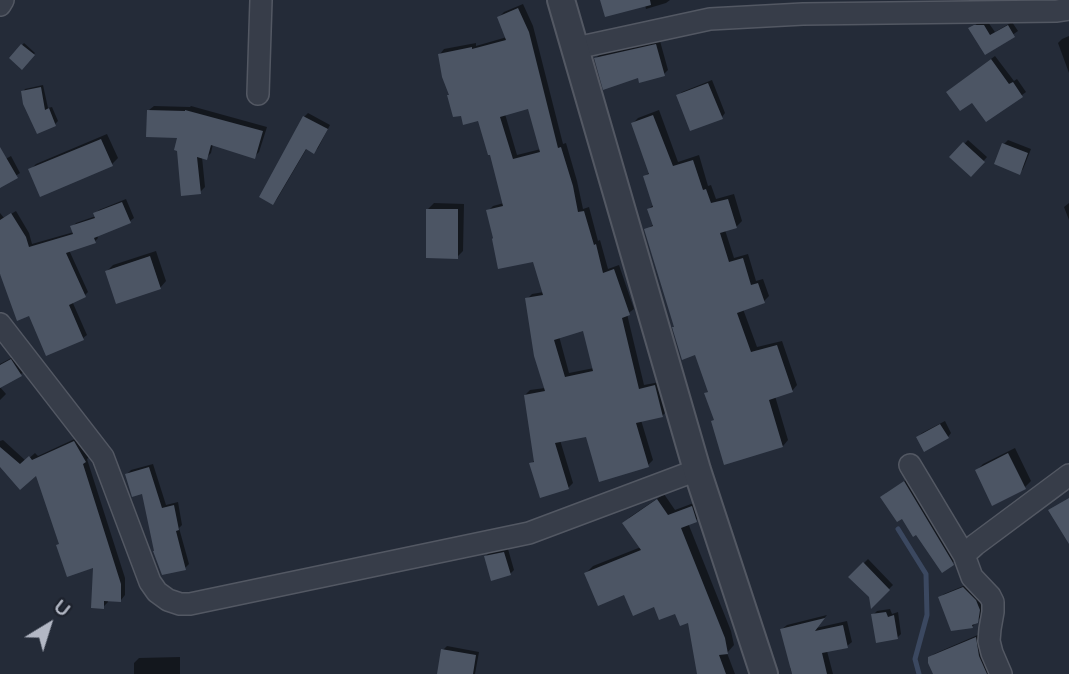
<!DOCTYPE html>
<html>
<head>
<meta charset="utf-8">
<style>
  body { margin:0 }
  #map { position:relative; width:1069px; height:674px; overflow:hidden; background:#242b38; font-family:"Varela Round",sans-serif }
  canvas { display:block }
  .north { position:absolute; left:14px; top:590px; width:70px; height:70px; -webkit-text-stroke:5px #1d222d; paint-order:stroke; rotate:38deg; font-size:19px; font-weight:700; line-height:28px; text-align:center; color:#b3b8c5 }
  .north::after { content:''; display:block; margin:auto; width:24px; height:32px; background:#b3b8c5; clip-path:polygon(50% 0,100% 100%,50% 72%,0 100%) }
</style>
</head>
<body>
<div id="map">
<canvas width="1069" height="674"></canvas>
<div class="north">U</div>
</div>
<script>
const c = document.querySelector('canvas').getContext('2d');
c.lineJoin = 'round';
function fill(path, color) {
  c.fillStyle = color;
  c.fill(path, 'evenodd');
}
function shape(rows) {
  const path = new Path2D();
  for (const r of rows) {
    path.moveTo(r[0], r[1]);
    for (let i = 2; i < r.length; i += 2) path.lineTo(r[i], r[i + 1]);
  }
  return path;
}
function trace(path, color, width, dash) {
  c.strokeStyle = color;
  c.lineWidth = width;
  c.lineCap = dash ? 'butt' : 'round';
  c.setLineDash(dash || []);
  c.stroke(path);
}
fill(shape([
  [602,0,670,0,666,3,646,9,645,5],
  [523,4,533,26,563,144,566,143,577,181,583,209,589,207,598,241,600,240,608,269,619,265,634,309,627,314,644,385,660,382,667,411,662,416,641,420,653,460,648,465,587,435,560,440,573,483,568,488,531,464,535,460,525,395,530,390,545,388,527,299,532,294,544,292,534,259,488,211,493,206,504,203,491,153,479,119,451,94,440,54,444,49,476,43,476,46,507,37,499,17,504,12],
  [530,107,541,149,517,155,505,114],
  [584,328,594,368,569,373,559,336],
  [979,22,988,22,995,32,1012,22,1018,31,986,53,971,29],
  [1069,36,1069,73,1058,43,1062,39],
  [660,41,668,70,664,74,639,76,596,58,600,54],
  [24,43,35,53,22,67,11,58],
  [995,56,1014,81,1017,79,1026,92,1022,95,973,100,952,88],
  [712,80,725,113,722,117,678,96,682,92],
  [43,85,48,108,52,107,58,121,55,124,23,92,25,89],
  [154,106,190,107,191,106,267,127,259,152,254,157,213,144,211,153,206,158,202,157,205,187,200,192,179,137,149,110],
  [659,110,678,162,699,155,708,186,711,185,716,199,734,194,742,221,736,227,725,230,734,258,748,254,756,281,763,279,769,296,764,301,743,309,757,347,782,341,797,385,792,391,775,396,788,440,783,446,715,420,706,393,709,391,696,353,675,326,646,230,654,224,649,209,654,204,645,176,650,172,633,123,638,118],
  [308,113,330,125,318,148,314,152,307,148,277,199,273,203,304,117],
  [107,134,118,158,112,164,30,170,36,164],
  [968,140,987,157,971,175,952,157],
  [1008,140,1031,149,1023,169,1019,173,1004,144],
  [11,156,20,173,0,186,0,162],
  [126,199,134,218,130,221,97,235,98,238,95,241,69,250,88,292,85,295,72,301,87,335,83,338,30,314,2,275,0,275,0,213,4,218,16,211,29,233,32,244,74,232,72,227,76,223,96,216,95,214,99,210],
  [434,203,464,204,463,251,457,257,428,209],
  [1069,203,1069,220,1064,207],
  [156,251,166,281,160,288,107,271,113,265],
  [15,356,25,371,21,374,0,386,0,364],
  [0,387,6,394,0,400],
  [945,421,951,433,948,437,918,437,922,433],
  [79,437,90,456,87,459,125,578,125,595,121,600,108,600,108,602,103,607,95,566,37,473,0,466,0,441,3,440,26,461,35,453,38,456],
  [1015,448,1031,481,1025,487,977,470,983,464],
  [153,464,166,505,178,502,182,525,179,528,189,564,185,568,143,492,127,474,131,470],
  [909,478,956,560,952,563,886,493],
  [664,494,675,510,699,501,703,513,696,520,688,523,731,631,734,645,727,653,735,674,699,674,689,621,676,611,625,593,586,573,593,566,641,547,624,524,630,517],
  [508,549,514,570,510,574,486,556,490,552],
  [868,559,893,585,872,606,870,597,850,577],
  [968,584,980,596,983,605,981,617,973,626,952,629,940,598,944,594],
  [890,609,892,614,898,612,901,634,897,638,873,615,877,611],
  [827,615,816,628,847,621,852,642,847,646,827,651,833,674,792,674,790,668,792,667,782,629,787,625],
  [980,634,992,674,935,674,930,658,934,654],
  [447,646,479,652,475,674,439,674,443,650],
  [180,657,180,674,134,674,134,663,139,658]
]), '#0007');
trace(shape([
  [898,529,926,574,927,615,915,659,919,674]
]), '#3b4860', 5);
fill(shape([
  [600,0,650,0,651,5,605,17],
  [518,8,529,32,558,148,561,147,573,186,578,212,584,211,594,245,596,244,603,273,614,269,630,315,622,318,639,389,655,385,663,417,636,423,649,467,599,482,586,437,555,443,569,489,540,498,529,463,534,462,524,395,545,391,534,356,525,298,543,295,533,262,498,269,492,239,493,238,486,210,503,206,490,155,488,155,478,121,463,125,461,116,453,117,447,95,449,95,442,77,438,54,472,47,472,49,506,40,497,17],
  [528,109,540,152,513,159,500,117],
  [583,331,593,371,565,377,554,340],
  [974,25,984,25,990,35,1008,25,1015,37,985,55,968,28],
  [21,44,35,55,22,70,9,58],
  [656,44,665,76,639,83,638,78,603,90,594,58],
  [991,59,1009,84,1013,82,1023,97,986,122,972,103,960,111,946,92],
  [708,83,723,119,690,131,676,95],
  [41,87,45,110,49,108,56,126,37,134,23,104,21,91],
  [147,110,185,111,185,110,263,131,255,159,211,145,207,160,197,157,201,194,181,196,177,151,174,150,177,138,146,137],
  [653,115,673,166,693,160,703,190,706,189,711,203,728,199,737,228,720,233,729,262,743,258,751,285,758,283,765,303,737,313,751,352,777,345,793,392,769,400,783,447,724,465,711,421,714,420,704,393,708,392,695,355,682,360,672,327,674,327,644,229,653,226,647,209,653,207,643,176,649,174,631,123],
  [303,116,328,129,314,154,306,149,273,205,259,197],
  [101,139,113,166,40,197,28,169],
  [963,142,985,162,971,177,949,157],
  [1002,143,1028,153,1020,175,994,164],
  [0,147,18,178,0,188],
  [122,202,131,223,94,238,96,243,66,253,86,297,69,305,84,340,46,356,29,316,17,321,0,274,0,220,11,213,26,237,29,247,73,234,70,226,95,218,93,213],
  [426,209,458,209,458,259,426,258],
  [150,256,161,289,116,304,105,271],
  [11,359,22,376,0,388,0,365],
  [940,424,949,438,924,452,916,437],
  [74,441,86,462,83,464,121,584,121,602,104,601,104,609,91,608,93,568,67,577,56,545,59,544,36,476,20,490,0,467,0,447,20,464,29,456,32,460],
  [1008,453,1026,489,992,506,975,470],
  [149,467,162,508,174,505,179,530,176,531,186,570,162,575,153,551,154,551,142,494,132,497,125,474],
  [904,481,952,561,954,565,942,573,916,535,913,537,902,519,897,522,880,497],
  [1069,498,1069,544,1048,510],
  [657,499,668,515,692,506,697,522,681,528,725,638,728,654,719,655,726,674,697,674,688,623,680,626,675,614,659,620,654,607,633,616,624,595,598,606,584,573,641,550,622,523],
  [504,552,511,575,491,581,484,556],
  [863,562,890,590,871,609,869,597,848,577],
  [963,587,976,600,980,610,978,623,972,625,973,628,951,631,938,597],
  [886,612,888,617,894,615,898,639,876,643,871,614],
  [825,618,815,631,843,625,848,648,822,653,827,674,792,674,780,629],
  [976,637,979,656,987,674,933,674,928,663,928,657],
  [441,649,476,655,473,674,437,674]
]), '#4c5564');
const minor = shape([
  [0,5,3,0],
  [576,48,710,19,803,14,1057,11,1069,9],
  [258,94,261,0],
  [0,324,103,457,150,582,157,592,168,600,180,604,190,604,529,533,697,470],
  [910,465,964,555],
  [1001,674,992,653,989,641,990,629,993,612,993,602,990,596,972,577,964,555,975,545,1069,475]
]);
const tertiary = shape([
  [561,0,697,470,764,674]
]);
trace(minor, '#535863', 24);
trace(tertiary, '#535863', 30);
trace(minor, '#373d49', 21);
trace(tertiary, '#373d49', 26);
</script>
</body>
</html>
